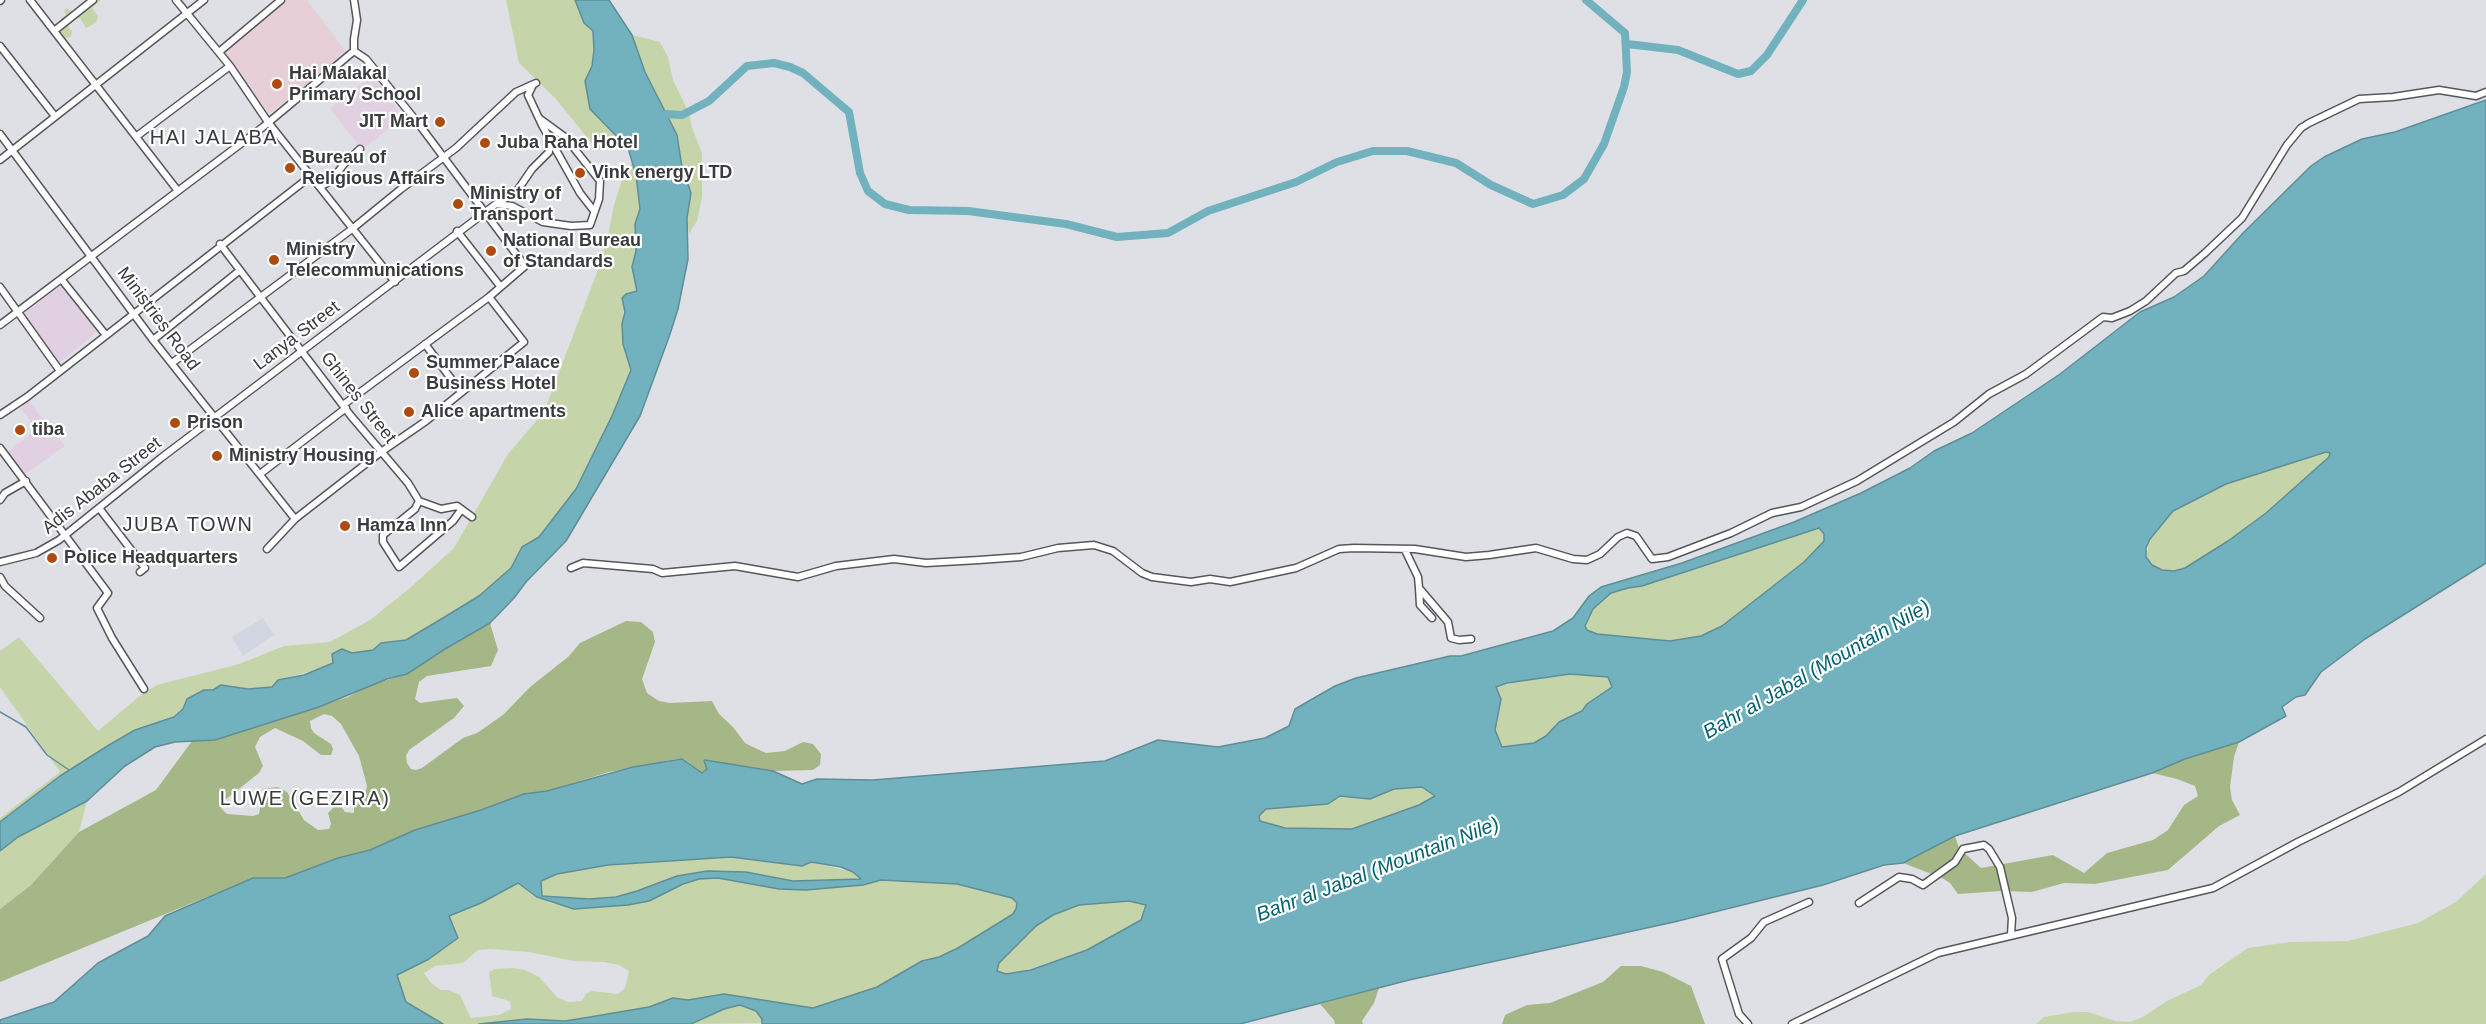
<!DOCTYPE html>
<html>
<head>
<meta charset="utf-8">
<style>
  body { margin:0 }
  canvas { display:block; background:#dee0e5 }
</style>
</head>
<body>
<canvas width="2486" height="1024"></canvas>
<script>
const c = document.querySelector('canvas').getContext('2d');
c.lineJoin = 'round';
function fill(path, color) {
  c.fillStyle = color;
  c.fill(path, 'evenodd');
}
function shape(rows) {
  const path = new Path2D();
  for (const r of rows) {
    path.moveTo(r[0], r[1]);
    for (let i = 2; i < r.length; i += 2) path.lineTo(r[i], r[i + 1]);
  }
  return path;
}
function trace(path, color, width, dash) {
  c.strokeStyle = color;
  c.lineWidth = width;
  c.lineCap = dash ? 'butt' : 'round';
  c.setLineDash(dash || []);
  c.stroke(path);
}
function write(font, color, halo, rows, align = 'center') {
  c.font = font + ' Arial,sans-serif';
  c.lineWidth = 4.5;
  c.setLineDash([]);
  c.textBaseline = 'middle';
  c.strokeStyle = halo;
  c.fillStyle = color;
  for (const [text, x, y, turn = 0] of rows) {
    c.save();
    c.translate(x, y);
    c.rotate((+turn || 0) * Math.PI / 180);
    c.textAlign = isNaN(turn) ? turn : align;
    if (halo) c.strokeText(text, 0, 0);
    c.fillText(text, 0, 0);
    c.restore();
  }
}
fill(shape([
  [373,75,403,117,362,150,330,108],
  [64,280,98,331,57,365,21,315],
  [29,401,65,446,25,474,7,452,37,429,20,408]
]), '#e1d0e1');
fill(shape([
  [263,618,274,635,243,656,232,637]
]), '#d1d6e2');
fill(shape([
  [284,0,307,0,347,53,269,114,222,50]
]), '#e7cfd8');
fill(shape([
  [86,0,101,0,92,8,98,16,96,23,86,28,80,18,75,17,68,27,72,31,71,37,64,39,60,35,61,29,64,28,61,18,66,16,64,10,67,8,69,10,74,11],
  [506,0,575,0,584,23,593,31,594,50,592,66,585,81,590,109,615,133,598,151,556,99,519,63],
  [632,35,660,42,668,57,673,80,689,113,692,128,702,153,702,197,697,221,689,234,687,218,691,193,682,167,677,135,645,72],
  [632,163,636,175,640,209,635,224,636,251,632,267,637,291,626,294,622,324,623,344,631,370,612,416,576,489,539,537,520,551,518,558,511,568,479,596,406,640,381,643,373,650,352,653,319,669,278,680,272,687,248,689,226,685,213,690,174,717,135,730,109,745,60,776,0,822,0,818,60,772,0,687,0,651,19,637,98,731,142,694,157,685,239,664,284,646,330,642,370,620,410,588,454,548,508,454,544,412,596,275,607,241,614,205,623,176],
  [2326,452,2330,453,2329,457,2266,513,2228,541,2185,568,2174,571,2162,570,2152,565,2146,557,2150,539,2173,511,2226,484],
  [1819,528,1824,534,1824,541,1804,562,1722,626,1701,636,1670,641,1597,634,1587,630,1585,626,1593,609,1611,593,1628,588,1642,586],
  [1570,674,1608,677,1612,687,1587,704,1582,711,1559,722,1546,736,1534,743,1502,747,1495,730,1496,687,1524,680],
  [1422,787,1436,796,1419,805,1352,829,1285,828,1260,821,1259,816,1266,809,1328,804,1340,796,1370,799,1394,789],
  [87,801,79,832,31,885,0,909,0,851,18,837],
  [731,857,802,866,811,862,853,872,862,879,793,881,746,872,707,871,677,876,637,891,616,897,589,899,542,896,540,881,557,874,608,865],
  [2486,874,2486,1024,2036,1024,2044,1017,2074,1012,2088,1012,2115,1021,2130,1022,2143,1017,2167,1001,2201,985,2210,974,2248,948,2290,942,2348,941,2418,923,2456,902],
  [718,878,779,889,806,890,863,885,881,880,957,884,1012,898,1017,903,1016,909,1013,914,990,929,958,948,939,957,922,961,877,987,812,1008,724,994,688,1000,673,998,649,1007,565,1021,527,1019,479,1024,443,1024,406,1002,397,975,429,959,448,916,481,903,519,883,537,897,553,904,649,901,683,884,699,879],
  [490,949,529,952,574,961,604,962,619,965,629,971,625,988,618,994,592,991,586,994,582,1001,569,1002,558,998,539,977,525,970,513,968,495,969,489,972,492,996,510,1001,511,1009,499,1015,471,1018,460,995,449,990,441,990,431,983,424,973,435,966,463,963,478,950],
  [1129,901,1146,905,1141,920,1087,950,1061,961,1023,971,1006,974,997,971,999,963,1036,926,1053,915,1079,905],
  [733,1005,752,1008,762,1018,762,1023,691,1024]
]), '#c5d5a9');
fill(shape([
  [626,621,641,622,653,632,655,642,642,679,647,693,659,701,670,703,712,701,719,714,733,727,745,743,751,746,766,753,785,751,803,742,813,744,821,754,820,765,813,770,773,771,705,760,707,769,702,773,686,761,676,759,609,772,547,791,524,794,481,810,415,830,370,850,338,858,285,878,253,878,0,982,0,909,31,885,79,832,156,790,192,741,215,740,348,697,365,687,407,674,445,649,490,623,498,650,491,666,427,676,419,682,415,699,420,703,457,698,464,706,454,718,409,750,406,756,407,763,411,769,416,770,422,768,463,738,477,733,503,715,530,687,568,657,580,643],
  [324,714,332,716,341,724,359,756,367,786,364,800,354,807,354,813,345,812,341,806,336,805,328,813,331,824,329,829,318,830,304,820,287,792,278,787,263,789,259,814,253,816,227,814,221,808,225,800,259,773,263,766,255,747,260,737,275,728,303,741,321,755,331,755,333,749,331,744,314,733,311,728,310,721],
  [2239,742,2234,757,2230,787,2232,800,2240,815,2219,826,2168,870,2095,884,2064,883,2032,892,2001,891,1958,894,1950,883,1942,878,1903,863,1955,836,1959,848,1981,868,2053,855,2084,873,2107,853,2153,840,2168,830,2184,805,2198,796,2195,786,2177,779,2152,773,2185,759],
  [1621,966,1641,966,1663,972,1691,986,1705,1024,1502,1024,1505,1015,1527,1005,1550,1003,1603,982],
  [1379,988,1374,1003,1362,1021,1363,1024,1335,1024,1334,1020,1320,1004]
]), '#a6b787');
const water = shape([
  [575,0,609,0,632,35,645,72,677,135,682,167,691,193,687,218,688,259,678,309,669,337,640,416,566,541,526,582,514,598,490,623,445,649,407,674,387,679,319,707,215,740,175,742,155,747,125,766,87,801,18,837,0,851,0,822,60,776,109,745,135,730,174,717,183,709,187,699,204,690,213,690,221,685,248,689,272,687,278,680,304,675,333,663,332,654,342,649,352,653,373,650,381,643,406,640,443,618,479,596,511,568,522,547,539,537,576,489,612,416,631,370,623,344,622,324,625,312,622,298,626,294,637,291,632,267,636,251,635,224,640,209,636,175,628,148,590,109,585,81,592,66,594,50,593,31,584,23,575,0],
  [2486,100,2486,563,2365,639,2321,672,2305,695,2296,697,2282,707,2286,716,2239,742,2185,759,2152,773,1955,836,1903,863,1884,865,1823,885,1674,922,1409,980,1240,1024,762,1024,762,1019,756,1011,740,1005,724,1009,691,1024,479,1024,527,1019,565,1021,584,1018,649,1007,673,998,688,1000,724,994,813,1008,877,987,922,961,939,957,958,948,1013,914,1016,909,1017,903,1012,898,957,884,881,880,863,885,806,890,779,889,718,878,699,879,683,884,649,901,628,905,574,909,537,897,518,883,481,903,449,916,458,938,429,959,397,975,406,1002,443,1024,0,1024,0,1020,54,1002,98,963,148,936,165,916,253,878,285,878,338,858,370,850,415,830,481,810,524,794,547,791,633,767,682,759,702,773,707,769,704,761,705,760,773,771,802,784,817,779,873,780,1105,761,1158,740,1218,747,1265,738,1289,726,1295,709,1335,686,1356,678,1450,656,1461,656,1553,631,1573,618,1589,596,1601,587,1682,563,1794,522,1861,493,1910,468,1934,451,1972,433,2060,374,2140,312,2174,297,2204,276,2243,233,2311,166,2324,157,2362,139,2395,132,2486,100],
  [2326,452,2330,453,2329,457,2266,513,2228,541,2185,568,2174,571,2162,570,2152,565,2146,557,2146,548,2150,539,2173,511,2226,484,2326,452],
  [1819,528,1824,534,1824,541,1804,562,1722,626,1701,636,1670,641,1597,634,1587,630,1585,626,1593,609,1611,593,1628,588,1642,586,1819,528],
  [1570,674,1608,677,1612,687,1587,704,1582,711,1559,722,1546,736,1534,743,1502,747,1495,730,1501,699,1496,687,1507,683,1570,674],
  [1422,787,1435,796,1419,805,1352,829,1285,828,1260,821,1259,816,1266,809,1328,804,1340,796,1370,799,1394,789,1422,787],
  [731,857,802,866,811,862,841,867,853,872,861,879,793,881,746,872,707,871,677,876,637,891,616,897,589,899,542,896,541,881,557,874,608,865,731,857],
  [1129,901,1146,905,1141,920,1087,950,1031,970,1006,974,997,971,999,963,1036,926,1053,915,1079,905,1129,901]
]);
fill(water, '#71b2be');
trace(water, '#608e97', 1.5);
trace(shape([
  [0,712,26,727,47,755,69,770]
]), '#608e97', 1.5);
trace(shape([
  [1627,44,1678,50,1738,74,1751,71,1767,55,1803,0],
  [665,114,682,115,709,101,747,66,774,63,790,67,803,73,849,112,860,173,868,191,885,204,909,210,968,211,1066,224,1117,237,1168,233,1208,211,1296,182,1337,162,1373,151,1407,151,1456,163,1491,185,1533,204,1563,195,1584,179,1604,144,1624,87,1627,72,1625,33,1586,0]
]), '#71b2be', 8);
const minor = shape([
  [30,0,178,191],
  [176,0,230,66,268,122,395,282],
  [0,1,1,0],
  [54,31,93,0],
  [0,46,54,115],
  [219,52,281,0],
  [533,85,528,95,542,125,580,193,594,211],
  [0,134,153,340,295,519],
  [137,136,230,66],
  [0,160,204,0],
  [320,187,332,180,344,164,360,149],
  [498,203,517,191,532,169,549,152,550,142],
  [457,231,500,286],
  [220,244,351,416,408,483,419,501,415,509,383,535,383,542,399,567,453,521,461,510],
  [62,280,105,334],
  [0,287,60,371],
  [0,325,263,127,354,51],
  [153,340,239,271],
  [425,344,461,392],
  [172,363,352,229,401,189,456,148,516,92,536,83],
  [343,405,489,297,525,266,418,123,366,59,354,51,354,39,357,20,354,0],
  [0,415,27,397,311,176],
  [0,448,108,593,97,608,112,638,144,689],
  [260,474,346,408],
  [0,500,5,493,26,481],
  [419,501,441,509,457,506,472,517],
  [99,508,145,568,140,572],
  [267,549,295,519,381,452,426,421,524,342,489,297],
  [1405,550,1418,577,1419,588,1448,622,1451,638,1459,640,1471,639],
  [0,562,36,553,59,540,161,458,496,204,512,206,543,222,571,226,590,225,599,199,600,181,566,138,540,119],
  [571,568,583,563,653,569,662,573,735,566,798,577,836,566,894,559,926,563,979,560,1021,557,1058,548,1094,545,1113,551,1142,573,1152,577,1191,582,1210,579,1230,582,1296,568,1339,549,1354,548,1415,549,1466,557,1489,555,1536,548,1573,559,1587,560,1600,554,1618,537,1627,533,1636,536,1652,559,1668,557,1731,533,1772,513,1801,507,1857,481,1954,422,1989,394,2026,374,2103,317,2112,318,2130,311,2146,301,2176,273,2184,271,2205,253,2242,218,2287,145,2301,128,2309,123,2359,99,2393,97,2439,90,2476,96,2486,92],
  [0,577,5,586,40,618],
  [1419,588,1420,605,1432,618],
  [1859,903,1899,877,1912,879,1923,885,1955,862,1963,849,1984,845,1989,849,2000,867,2012,918,2011,935],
  [1748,1024,1739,1014,1722,959,1751,938,1764,922,1809,902],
  [1792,1024,1938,953,2213,888,2298,842,2399,792,2486,739]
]);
trace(minor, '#56575c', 9);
trace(minor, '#fff', 6);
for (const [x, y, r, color] of [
  [277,84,6,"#ae4b10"],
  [440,122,6,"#ae4b10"],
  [485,143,6,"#ae4b10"],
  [290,168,6,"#ae4b10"],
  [580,173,6,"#ae4b10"],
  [458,204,6,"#ae4b10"],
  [491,251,6,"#ae4b10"],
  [274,260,6,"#ae4b10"],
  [414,373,6,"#ae4b10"],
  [409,412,6,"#ae4b10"],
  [175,423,6,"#ae4b10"],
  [20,430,6,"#ae4b10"],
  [217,456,6,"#ae4b10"],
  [345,526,6,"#ae4b10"],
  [52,558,6,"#ae4b10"]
]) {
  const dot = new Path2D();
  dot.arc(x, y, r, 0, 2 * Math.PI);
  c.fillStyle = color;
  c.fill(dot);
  trace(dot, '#fff', 2);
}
write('bold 18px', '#3a3b3d', '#fff', [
  ["Hai Malakal",289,74],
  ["Primary School",289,95],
  ["JIT Mart",428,122,"right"],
  ["Juba Raha Hotel",497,143],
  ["Bureau of",302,158],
  ["Religious Affairs",302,179],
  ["Vink energy LTD",592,173],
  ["Ministry of",470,194],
  ["Transport",470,215],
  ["National Bureau",503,241],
  ["of Standards",503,262],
  ["Ministry",286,250],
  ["Telecommunications",286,271],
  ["Summer Palace",426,363],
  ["Business Hotel",426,384],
  ["Alice apartments",421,412],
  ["Prison",187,423],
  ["tiba",32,430],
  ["Ministry Housing",229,456],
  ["Hamza Inn",357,526],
  ["Police Headquarters",64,558]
], 'left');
write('18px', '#3a3b3d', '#fff', [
  ["Ministries Road",158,319,53],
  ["Lanya Street",297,336,-37],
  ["Ghines Street",358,398,52],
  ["Adis Ababa Street",102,486,-38]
]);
c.letterSpacing = '1.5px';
write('20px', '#3a3b3d', '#fff', [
  ["HAI JALABA",214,138],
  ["JUBA TOWN",188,525],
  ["LUWE (GEZIRA)",305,799]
]);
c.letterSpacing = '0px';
write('italic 20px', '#036370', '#fff', [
  ["Bahr al Jabal (Mountain Nile)",1817,670,-30],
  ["Bahr al Jabal (Mountain Nile)",1378,870,-21]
]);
</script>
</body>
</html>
